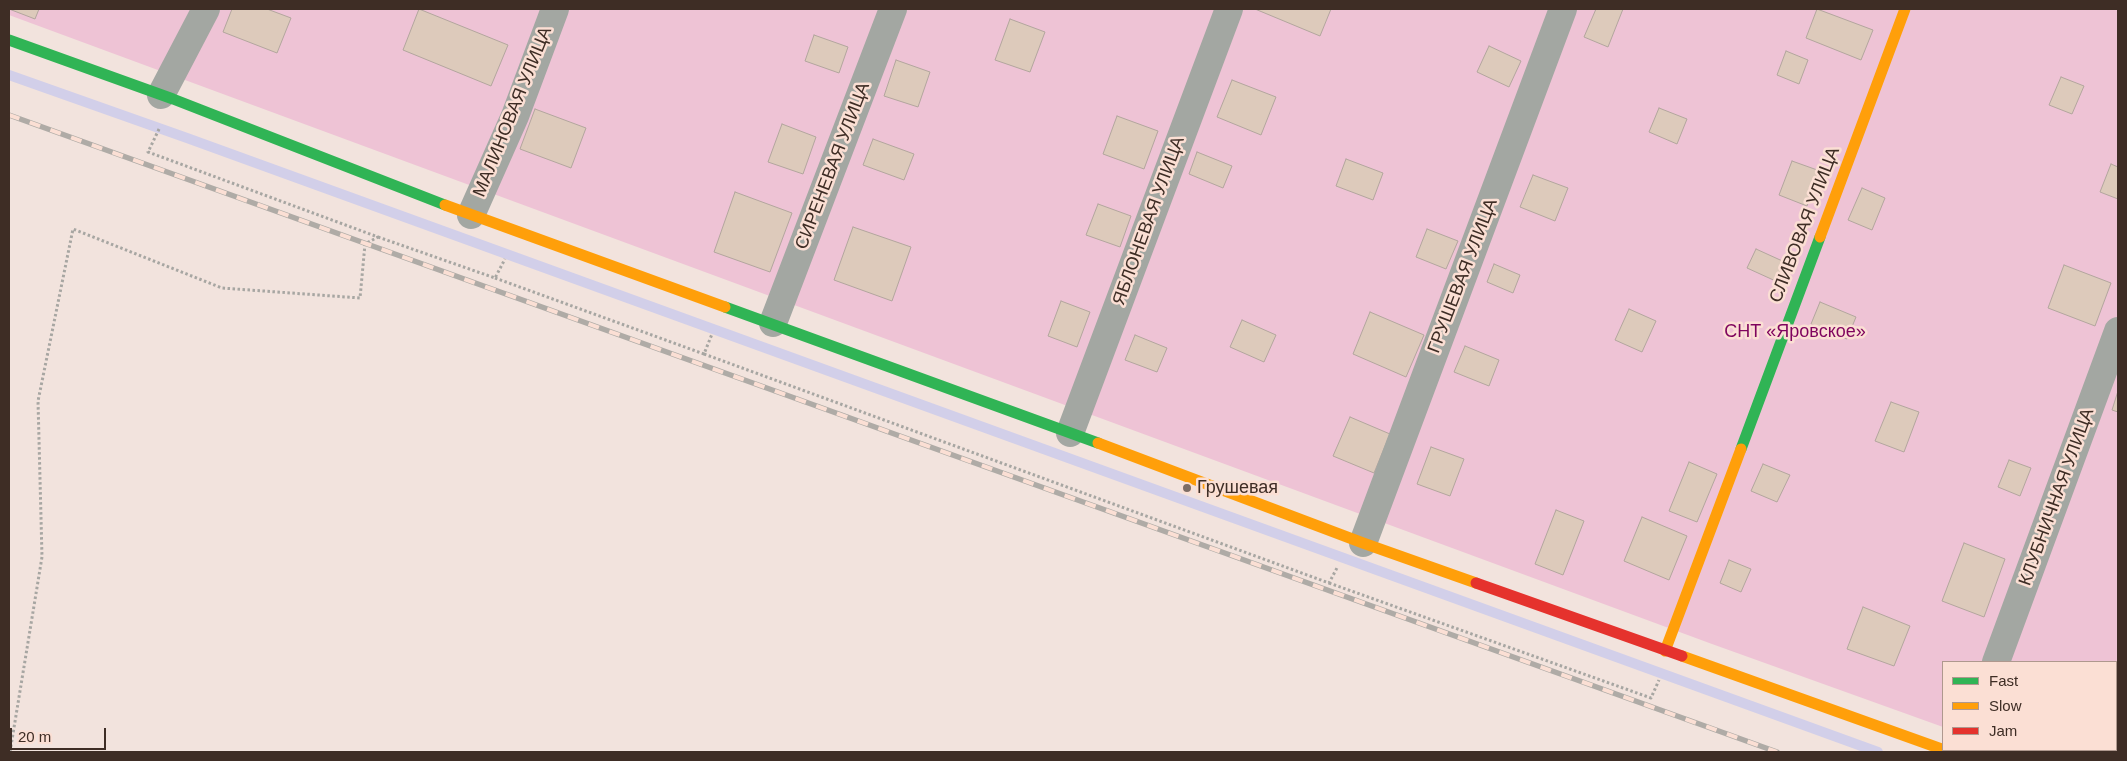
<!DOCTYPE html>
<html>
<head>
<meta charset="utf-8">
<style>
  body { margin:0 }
  #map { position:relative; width:2127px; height:761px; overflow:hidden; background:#f2e3dd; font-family:Arial,sans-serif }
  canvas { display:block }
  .frame { position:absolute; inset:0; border:10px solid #3e2d25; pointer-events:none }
  .legend { position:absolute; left:1942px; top:661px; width:175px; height:90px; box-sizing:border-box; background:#fbdfd4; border:1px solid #af988e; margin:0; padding:6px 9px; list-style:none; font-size:15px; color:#3e2d25 }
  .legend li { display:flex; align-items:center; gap:10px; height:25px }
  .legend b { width:25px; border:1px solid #af988e }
  .scale { position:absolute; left:10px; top:728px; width:96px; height:22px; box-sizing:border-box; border:2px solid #3e2d25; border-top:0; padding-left:6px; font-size:15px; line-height:18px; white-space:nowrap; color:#3e2d25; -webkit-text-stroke:4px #fbdfd4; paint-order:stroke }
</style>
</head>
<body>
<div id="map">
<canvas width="2127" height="761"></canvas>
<div class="frame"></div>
<ul class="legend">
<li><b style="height:6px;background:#30b455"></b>Fast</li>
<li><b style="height:6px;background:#ff9f0a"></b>Slow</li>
<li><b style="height:6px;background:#e5322d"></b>Jam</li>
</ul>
<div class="scale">20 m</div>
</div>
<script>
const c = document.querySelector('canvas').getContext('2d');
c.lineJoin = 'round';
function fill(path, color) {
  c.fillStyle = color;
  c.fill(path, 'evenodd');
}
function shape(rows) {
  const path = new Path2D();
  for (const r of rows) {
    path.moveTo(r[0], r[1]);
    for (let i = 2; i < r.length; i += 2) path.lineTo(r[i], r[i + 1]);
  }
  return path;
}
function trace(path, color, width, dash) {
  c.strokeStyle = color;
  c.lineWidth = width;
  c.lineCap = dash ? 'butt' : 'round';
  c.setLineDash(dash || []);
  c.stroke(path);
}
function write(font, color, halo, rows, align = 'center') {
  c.font = font + ' Arial,sans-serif';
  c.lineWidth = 5;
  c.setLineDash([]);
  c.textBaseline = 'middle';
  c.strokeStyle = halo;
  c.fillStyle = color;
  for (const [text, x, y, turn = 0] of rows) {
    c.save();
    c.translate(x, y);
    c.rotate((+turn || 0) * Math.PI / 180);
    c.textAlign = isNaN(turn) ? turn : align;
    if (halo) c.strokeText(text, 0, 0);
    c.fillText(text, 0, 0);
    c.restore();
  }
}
fill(shape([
  [9,9,2118,9,2118,752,2012,752,2005,750,2116,750,2116,662,1943,662,1943,727,1712,644,9,15]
]), '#eec3d5');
trace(shape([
  [9,75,187,138,1878,752]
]), '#d2cfe9', 10);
const building = shape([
  [9,9,39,9,35,19,9,9],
  [232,9,267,9,291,18,277,53,223,32,232,9],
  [419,9,508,45,491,86,403,50,419,9],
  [1255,9,1331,9,1320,36,1255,9],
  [1596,9,1623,9,1608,47,1584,37,1596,9],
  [1817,9,1873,30,1861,60,1806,38,1817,9],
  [1010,19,1045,32,1030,72,995,60,1010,19],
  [814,35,848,47,839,73,805,61,814,35],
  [1489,46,1521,61,1509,87,1477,72,1489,46],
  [1786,51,1808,60,1799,84,1777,75,1786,51],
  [896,60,930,72,918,107,884,96,896,60],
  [2061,77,2084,86,2072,114,2049,105,2061,77],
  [1232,80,1276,97,1261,135,1217,117,1232,80],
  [1659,108,1687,119,1677,144,1649,132,1659,108],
  [535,109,586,128,571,168,520,149,535,109],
  [1117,116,1158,131,1144,169,1103,154,1117,116],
  [782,124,816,137,803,174,768,162,782,124],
  [873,139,914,154,904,180,863,165,873,139],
  [1197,152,1232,166,1223,188,1189,174,1197,152],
  [1346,159,1383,173,1373,200,1336,186,1346,159],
  [1792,161,1820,171,1807,206,1779,195,1792,161],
  [2111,164,2118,167,2118,199,2100,192,2111,164],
  [1533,175,1568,188,1555,221,1520,207,1533,175],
  [1862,188,1885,198,1872,230,1848,220,1862,188],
  [735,192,792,213,770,272,714,252,735,192],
  [1098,204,1131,216,1120,247,1086,235,1098,204],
  [853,227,911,247,892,301,834,280,853,227],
  [1427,229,1458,241,1446,269,1416,257,1427,229],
  [1756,249,1789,264,1780,283,1747,268,1756,249],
  [1494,264,1520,275,1513,293,1487,282,1494,264],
  [2064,265,2111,283,2095,326,2048,308,2064,265],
  [1061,301,1090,312,1077,347,1048,336,1061,301],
  [1820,302,1856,317,1847,339,1811,324,1820,302],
  [1629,309,1656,321,1642,352,1615,340,1629,309],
  [1370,312,1424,335,1406,377,1353,354,1370,312],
  [1242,320,1276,335,1264,362,1230,347,1242,320],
  [1135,335,1167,348,1157,372,1125,360,1135,335],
  [1465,346,1499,360,1489,386,1454,372,1465,346],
  [2118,391,2118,412,2112,410,2118,391],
  [1891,402,1919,412,1904,452,1875,441,1891,402],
  [1350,417,1390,434,1374,473,1333,456,1350,417],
  [1431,447,1464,459,1450,496,1417,484,1431,447],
  [2009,460,2031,468,2020,496,1998,487,2009,460],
  [1689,462,1717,474,1697,522,1669,511,1689,462],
  [1763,464,1790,475,1777,502,1751,491,1763,464],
  [1556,510,1584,521,1563,575,1535,564,1556,510],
  [1642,517,1687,536,1669,580,1624,561,1642,517],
  [1964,543,2005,559,1984,617,1942,601,1964,543],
  [1729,560,1751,569,1741,592,1720,583,1729,560],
  [1863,607,1910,626,1894,666,1847,649,1863,607]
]);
fill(building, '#ddcabb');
trace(building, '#b3a69e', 1);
trace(shape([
  [378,237,495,278,505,259],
  [495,278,704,354,712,334],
  [704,354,1329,583,1338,566],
  [1329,583,1651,698,1659,680],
  [10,752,42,557,38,401,73,229,222,288,360,298,365,244,378,237,148,152,160,127]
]), '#a7a6a2', 3, [2.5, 2.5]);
trace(shape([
  [161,95,206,9],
  [471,215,515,116,555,9],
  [773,323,893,9],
  [1070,433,1229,9],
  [1363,543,1563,9],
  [1996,662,2118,331]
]), '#a3a7a2', 28);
trace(shape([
  [9,40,173,99,445,205],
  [725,307,1098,443],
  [1741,449,1820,237]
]), '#30b455', 11);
trace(shape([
  [445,205,725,307],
  [1820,237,1905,9],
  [1098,443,1363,543,1476,583],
  [1665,651,1741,449],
  [1682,656,1950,752]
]), '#ff9f0a', 11);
trace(shape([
  [1476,583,1682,656]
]), '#e5322d', 11);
const rail = shape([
  [9,115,1777,752]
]);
trace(rail, '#afaba6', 5.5);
trace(rail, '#fbdfd4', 4, [11]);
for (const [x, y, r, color] of [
  [1187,488,5,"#7d6d65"]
]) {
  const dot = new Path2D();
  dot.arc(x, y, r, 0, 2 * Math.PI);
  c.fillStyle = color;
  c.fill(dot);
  trace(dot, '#fbdfd4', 2);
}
write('18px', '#3e2d25', '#fbdfd4', [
  ["МАЛИНОВАЯ УЛИЦА",513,112,-68],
  ["СИРЕНЕВАЯ УЛИЦА",833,166,-69],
  ["ЯБЛОНЕВАЯ УЛИЦА",1149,221,-70],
  ["СЛИВОВАЯ УЛИЦА",1805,225,-69],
  ["ГРУШЕВАЯ УЛИЦА",1463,276,-69],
  ["КЛУБНИЧНАЯ УЛИЦА",2057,497,-70]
]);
write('18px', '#7f045e', '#fbdfd4', [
  ["СНТ «Яровское»",1795,332]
]);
write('18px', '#3e2d25', '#fbdfd4', [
  ["Грушевая",1197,488]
], 'left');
</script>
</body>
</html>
